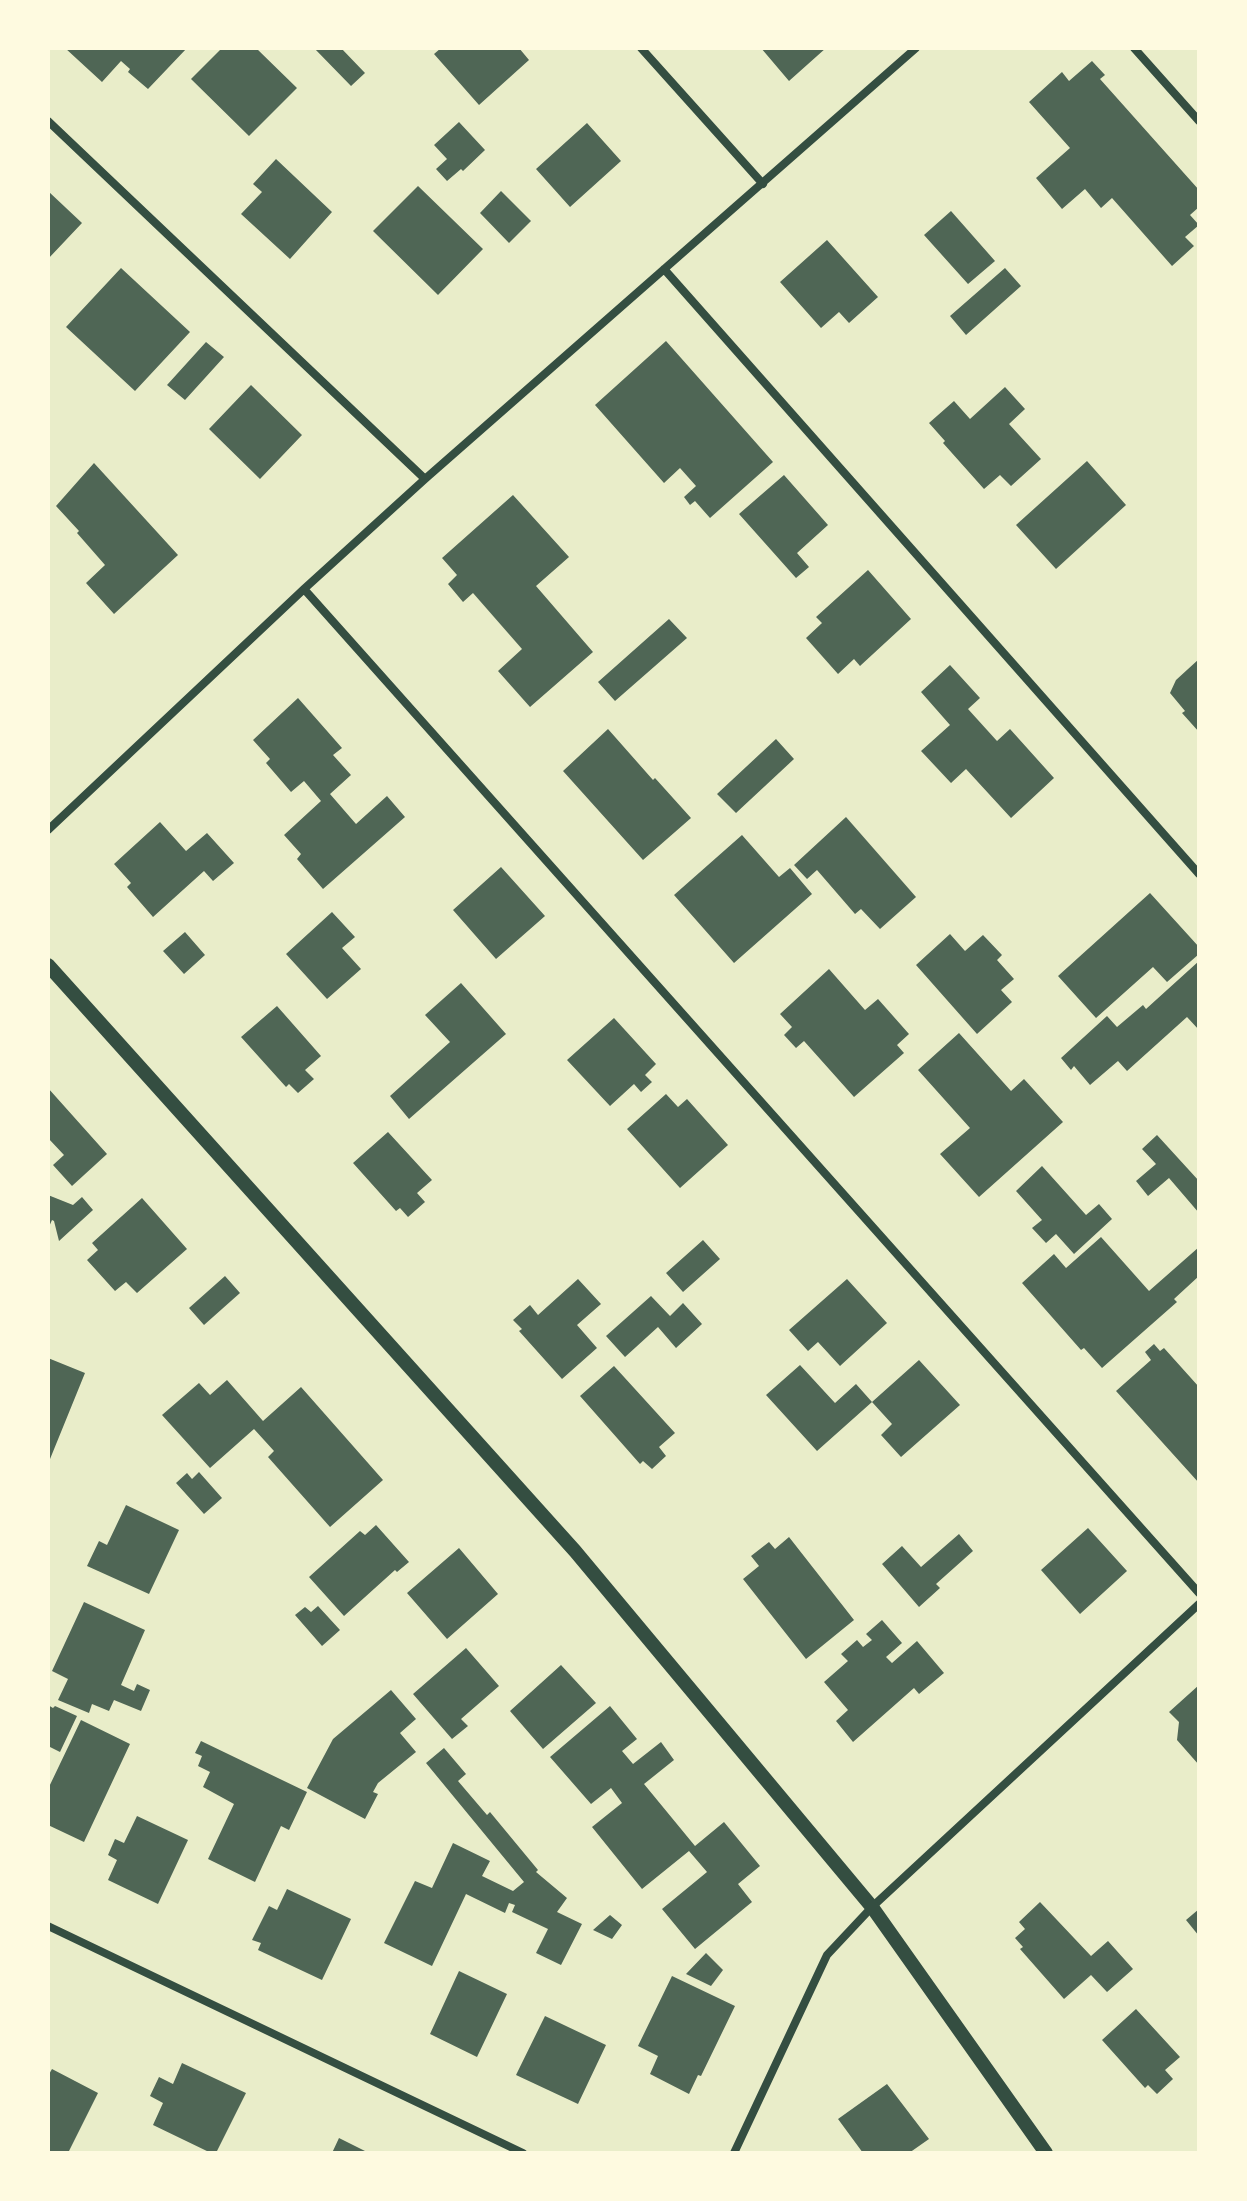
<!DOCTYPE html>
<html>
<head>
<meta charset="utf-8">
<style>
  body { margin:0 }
  #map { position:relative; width:1247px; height:2201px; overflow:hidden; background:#e9edc9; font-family:Jost,sans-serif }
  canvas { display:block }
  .frame { position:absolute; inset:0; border:50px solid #fefae0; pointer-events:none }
</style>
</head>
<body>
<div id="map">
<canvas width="1247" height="2201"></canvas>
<div class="frame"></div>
</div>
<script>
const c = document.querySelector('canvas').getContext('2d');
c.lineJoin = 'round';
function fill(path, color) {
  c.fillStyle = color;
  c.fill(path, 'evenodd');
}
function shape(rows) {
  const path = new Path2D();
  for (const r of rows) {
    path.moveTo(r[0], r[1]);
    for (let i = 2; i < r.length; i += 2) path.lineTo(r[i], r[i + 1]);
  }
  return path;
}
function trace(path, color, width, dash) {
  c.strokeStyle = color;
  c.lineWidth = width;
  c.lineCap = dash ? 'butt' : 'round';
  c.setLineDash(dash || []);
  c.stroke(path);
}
fill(shape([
  [65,48,187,48,148,89,128,72,130,69,121,61,102,82],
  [222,48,256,48,297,88,249,136,191,79],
  [314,48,341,48,365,73,351,86],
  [441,48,519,48,529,60,479,105,434,54],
  [761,48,826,48,789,81],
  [1092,61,1105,75,1100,79,1199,190,1199,207,1190,215,1199,225,1185,237,1194,246,1172,266,1112,198,1101,208,1085,189,1062,209,1036,178,1070,148,1029,102,1062,72,1069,81],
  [459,122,485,150,463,171,461,169,447,181,436,169,447,159,434,145],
  [587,123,621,161,570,207,536,169],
  [276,159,332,212,290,259,241,214,262,192,253,184],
  [418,186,483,249,438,295,373,231],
  [48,191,82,223,48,259],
  [501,191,531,221,509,243,480,213],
  [951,211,995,261,968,284,924,235],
  [827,240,878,297,849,323,839,312,821,328,780,282],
  [121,268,190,332,135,391,66,327],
  [1005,268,1021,286,966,335,950,316],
  [666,341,773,462,710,518,695,501,690,505,684,497,696,486,680,468,664,483,595,405],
  [206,342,224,357,185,400,167,385],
  [251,385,302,435,260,479,209,429],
  [1005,387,1025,409,1009,424,1041,459,1011,486,1000,475,984,489,943,443,945,441,929,423,954,401,970,419],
  [1087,461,1126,505,1056,569,1016,525],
  [94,463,178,555,114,614,86,583,105,565,77,533,79,531,56,506],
  [784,475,828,525,797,553,809,567,796,578,739,514],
  [513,495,569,557,536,586,593,652,530,707,498,671,522,649,473,593,463,602,448,584,457,575,442,558],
  [868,570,911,619,860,666,854,659,838,674,806,638,822,623,816,617],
  [669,619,687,638,615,701,598,682],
  [1199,659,1199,732,1182,713,1185,711,1170,693,1176,680],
  [950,665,980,698,968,709,997,741,1010,729,1054,778,1011,818,966,769,951,783,921,751,950,725,921,692],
  [298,698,342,748,333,755,351,775,330,794,356,824,387,796,405,817,323,889,297,859,301,854,284,835,321,801,304,781,291,792,266,763,270,759,253,740],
  [608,729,653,780,655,778,691,818,643,860,563,771],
  [776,739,794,759,736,813,717,794],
  [846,817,916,897,880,929,861,909,855,914,817,870,807,879,794,865],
  [160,822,186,851,207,833,234,863,213,881,204,871,153,917,127,887,131,883,114,864],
  [742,835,779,877,790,868,812,894,734,963,674,895],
  [501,867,545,916,496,959,453,910],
  [1150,893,1199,947,1199,954,1167,982,1153,967,1096,1018,1058,976],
  [332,912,355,937,342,948,361,969,327,999,286,954],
  [185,932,205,955,184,974,163,951],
  [950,934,965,951,983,935,1002,955,997,960,1014,979,1001,990,1012,1002,977,1034,916,965],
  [1199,961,1199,1030,1187,1017,1127,1071,1118,1061,1090,1085,1074,1066,1071,1070,1061,1058,1107,1016,1117,1027,1143,1005,1146,1009],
  [829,969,865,1010,878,999,909,1034,897,1045,904,1053,854,1097,804,1041,796,1048,784,1035,792,1027,780,1014],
  [461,983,506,1034,409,1119,390,1096,450,1042,425,1015],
  [277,1006,321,1056,305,1070,314,1079,298,1093,289,1084,286,1087,241,1037],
  [614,1018,656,1064,645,1075,652,1082,641,1092,634,1084,610,1106,567,1060],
  [959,1033,1011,1091,1024,1079,1063,1122,979,1197,940,1154,970,1128,918,1070],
  [48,1088,107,1154,72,1186,53,1165,64,1155,48,1138],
  [666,1094,678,1107,687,1099,728,1145,680,1188,627,1129],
  [388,1132,432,1180,417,1193,425,1202,408,1217,400,1208,396,1211,353,1163],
  [1157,1135,1199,1181,1199,1213,1169,1178,1148,1196,1136,1181,1156,1164,1142,1149],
  [1042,1166,1086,1215,1099,1204,1112,1219,1074,1254,1056,1234,1046,1243,1032,1228,1042,1220,1016,1191],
  [48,1195,73,1205,82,1197,93,1210,59,1241,54,1221,52,1220,48,1229],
  [142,1198,187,1249,137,1293,126,1282,115,1291,87,1260,98,1250,92,1243],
  [1101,1237,1149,1291,1199,1247,1199,1276,1174,1299,1177,1302,1102,1368,1084,1348,1081,1350,1022,1283,1054,1254,1066,1268],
  [703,1240,720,1259,683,1292,666,1273],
  [225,1276,240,1293,204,1325,189,1308],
  [578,1279,601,1304,577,1325,597,1348,562,1379,519,1331,522,1329,513,1320,530,1305,538,1315],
  [847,1279,887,1323,840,1366,818,1342,808,1351,789,1330],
  [651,1296,670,1316,683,1303,702,1324,676,1348,658,1327,625,1357,606,1336],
  [1154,1344,1160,1351,1164,1348,1199,1387,1199,1483,1116,1391,1151,1360,1145,1352],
  [48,1358,85,1373,48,1464],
  [919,1360,960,1405,901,1457,881,1435,892,1424,872,1402,817,1451,766,1395,800,1365,835,1403,856,1384,872,1402],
  [614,1366,675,1433,659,1447,666,1456,652,1469,643,1461,640,1464,580,1396],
  [227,1380,263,1421,301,1387,383,1480,330,1527,268,1457,274,1451,254,1429,210,1468,162,1415,199,1383,210,1395],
  [199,1472,222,1498,204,1514,176,1483,187,1473,192,1479],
  [126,1505,179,1530,149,1594,87,1566,99,1541,107,1545],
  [376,1525,409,1562,397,1572,395,1570,344,1616,309,1577,360,1531,365,1535],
  [1088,1528,1127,1571,1080,1614,1041,1570],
  [959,1534,973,1551,936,1584,940,1588,919,1607,882,1564,902,1546,921,1567],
  [789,1537,854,1620,806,1659,743,1579,759,1566,751,1556,769,1542,775,1549],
  [459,1548,498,1594,447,1639,407,1593],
  [84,1602,145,1630,121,1685,134,1691,137,1684,150,1690,141,1711,114,1700,109,1711,92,1704,89,1713,58,1700,68,1679,52,1671],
  [318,1606,340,1630,322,1646,295,1615,305,1607,311,1612],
  [882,1620,902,1643,886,1657,892,1663,917,1641,944,1673,919,1694,914,1688,853,1742,836,1721,848,1710,824,1682,848,1661,841,1654,857,1640,863,1647,872,1640,866,1634],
  [466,1648,499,1686,461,1719,468,1726,452,1739,413,1694],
  [561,1665,596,1703,543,1749,510,1711],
  [1199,1685,1199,1765,1177,1740,1179,1722,1169,1712],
  [391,1690,416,1719,400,1733,416,1752,378,1783,373,1792,378,1794,365,1819,307,1788,333,1739],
  [48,1705,53,1708,55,1706,77,1716,60,1752,48,1746],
  [610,1706,637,1739,622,1751,633,1764,661,1742,674,1760,644,1784,695,1846,724,1822,760,1866,738,1884,752,1902,695,1949,662,1909,707,1872,689,1851,642,1889,592,1827,622,1803,611,1788,591,1804,550,1757],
  [81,1720,130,1744,84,1842,48,1825,48,1789],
  [201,1741,307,1792,289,1830,281,1826,255,1882,208,1859,234,1804,203,1787,210,1772,198,1766,202,1756,195,1753],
  [444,1748,466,1774,458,1781,487,1815,490,1812,538,1870,536,1872,567,1898,557,1912,582,1924,561,1965,536,1953,548,1929,512,1912,515,1905,509,1903,505,1913,466,1894,432,1966,384,1943,415,1881,432,1888,453,1843,490,1861,482,1876,513,1891,524,1882,426,1763],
  [137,1816,188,1840,158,1904,108,1880,117,1860,108,1855,115,1839,124,1843],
  [287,1889,351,1919,322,1980,258,1950,261,1943,252,1940,269,1906,277,1910],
  [1040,1902,1091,1956,1108,1941,1133,1969,1107,1992,1091,1975,1064,1999,1020,1949,1023,1947,1015,1938,1025,1929,1019,1922],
  [1199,1909,1199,1936,1186,1920],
  [610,1915,622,1925,612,1939,593,1930],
  [706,1953,723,1970,711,1986,686,1974],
  [459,1971,507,1994,477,2057,430,2034],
  [672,1976,735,2006,701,2076,698,2075,689,2094,650,2074,658,2056,638,2046],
  [1136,2009,1180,2057,1165,2070,1173,2079,1157,2094,1148,2085,1145,2088,1102,2040],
  [545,2016,606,2045,578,2104,516,2075],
  [182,2063,246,2093,216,2153,211,2153,153,2125,163,2103,150,2096,159,2077,173,2084],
  [52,2069,98,2093,68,2153,48,2153,48,2076],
  [887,2084,929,2139,909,2153,863,2153,838,2119],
  [339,2138,369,2153,332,2153]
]), '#4f6655');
trace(shape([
  [641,48,763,184],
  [1134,48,1199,121],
  [48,121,425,479],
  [664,269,1199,874],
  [304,589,1199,1593],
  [48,830,304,589,425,479,916,48],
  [48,1926,523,2153],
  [734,2153,827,1955,872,1907,1199,1604]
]), '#344e41', 8);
trace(shape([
  [48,965,575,1551,872,1907,1046,2153]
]), '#344e41', 14);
</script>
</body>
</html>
